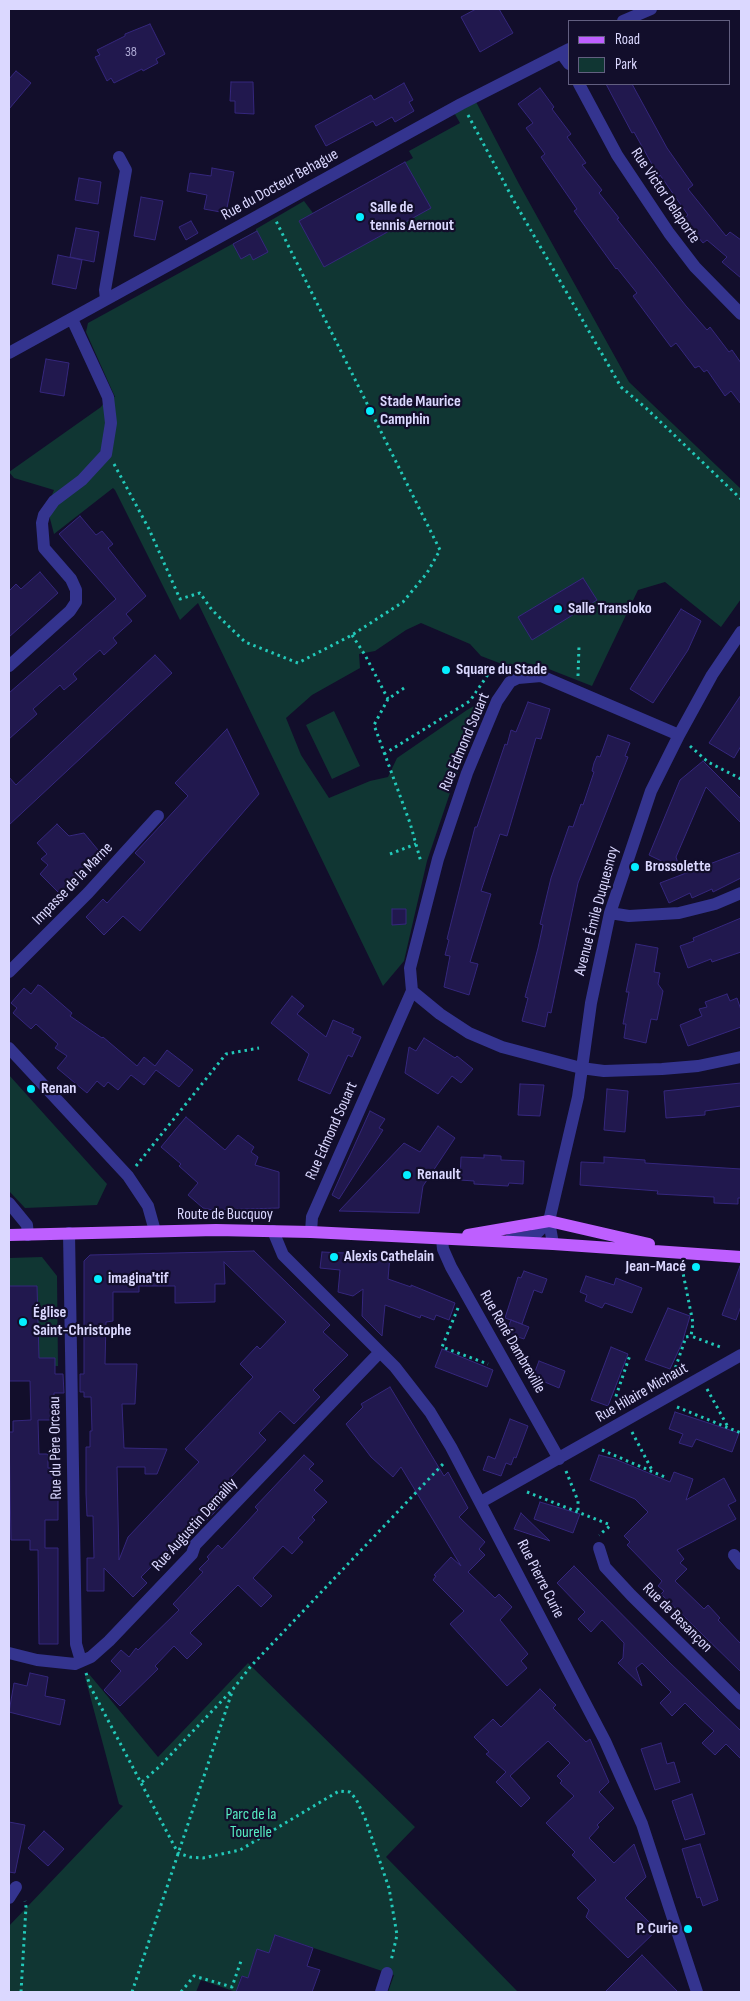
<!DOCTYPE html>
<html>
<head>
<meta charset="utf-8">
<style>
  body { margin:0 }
  #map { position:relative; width:750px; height:2001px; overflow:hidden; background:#120e2b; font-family:"Sofia Sans Condensed",sans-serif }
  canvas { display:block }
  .frame { position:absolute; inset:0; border:10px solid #dbd8ff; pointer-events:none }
  .legend { position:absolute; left:568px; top:20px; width:162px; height:65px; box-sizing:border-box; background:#120e2b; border:1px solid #625f80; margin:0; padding:6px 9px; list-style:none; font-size:15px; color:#dbd8ff }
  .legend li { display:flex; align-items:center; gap:10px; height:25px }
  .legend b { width:25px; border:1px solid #625f80 }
</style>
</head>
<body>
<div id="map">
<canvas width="750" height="2001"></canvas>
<div class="frame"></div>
<ul class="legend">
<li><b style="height:6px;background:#be5fff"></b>Road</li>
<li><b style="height:14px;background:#103633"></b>Park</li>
</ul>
</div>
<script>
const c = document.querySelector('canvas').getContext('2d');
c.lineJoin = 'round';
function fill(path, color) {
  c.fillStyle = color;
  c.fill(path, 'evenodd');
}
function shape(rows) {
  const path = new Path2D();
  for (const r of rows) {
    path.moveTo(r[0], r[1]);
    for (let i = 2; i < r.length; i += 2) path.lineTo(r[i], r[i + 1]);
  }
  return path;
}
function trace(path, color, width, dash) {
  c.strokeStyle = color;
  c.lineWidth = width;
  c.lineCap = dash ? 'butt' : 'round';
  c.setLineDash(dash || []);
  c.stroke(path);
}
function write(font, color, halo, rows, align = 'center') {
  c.font = font + ' "Sofia Sans Condensed",sans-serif';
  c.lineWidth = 4.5;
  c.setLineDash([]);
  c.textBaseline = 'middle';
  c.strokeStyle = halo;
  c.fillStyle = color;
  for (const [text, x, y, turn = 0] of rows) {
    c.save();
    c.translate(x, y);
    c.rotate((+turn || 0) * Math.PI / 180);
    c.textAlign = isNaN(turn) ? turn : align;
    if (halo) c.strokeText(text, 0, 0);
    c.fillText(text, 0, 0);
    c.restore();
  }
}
fill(shape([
  [474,98,519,184,629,382,741,489,741,599,721,627,665,582,638,590,592,686,541,666,525,663,507,666,481,656,470,644,421,623,406,630,375,651,359,654,360,668,312,695,286,718,301,755,329,798,370,781,388,777,397,758,467,710,488,698,453,784,427,861,404,961,383,986,198,603,180,620,115,490,113,488,54,534,47,507,54,490,14,478,9,472,101,407,108,397,115,397,86,332,88,323,256,231,256,229,304,201,313,213,413,158,409,151,460,123,452,109],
  [334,711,360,766,332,779,306,725],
  [9,1075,107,1184,97,1205,25,1208,9,1191],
  [42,1257,57,1276,58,1366,9,1365,9,1258],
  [248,1663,415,1827,386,1857,518,1992,388,1992,394,1975,275,1935,269,1953,257,1950,248,1978,241,1976,236,1992,201,1980,196,1992,9,1992,9,1926,123,1806,119,1804,85,1677,89,1674,158,1757]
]), '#103633');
const building = shape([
  [476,9,499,9,513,33,480,52,461,17,476,9],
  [150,24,165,54,156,59,158,63,143,71,142,69,114,83,111,78,107,81,95,57,100,55,97,50,125,36,125,34,150,24],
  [16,71,31,83,9,109,9,79,16,71],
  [231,82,253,82,254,114,235,113,235,101,230,101,231,82],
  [404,83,413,100,409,102,414,111,395,122,392,117,376,126,373,121,326,146,315,126,371,95,374,100,404,83],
  [606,84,632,84,667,148,693,185,688,189,726,236,730,232,741,240,741,278,722,262,727,257,707,240,703,243,683,219,688,215,660,175,659,177,634,132,632,133,606,84],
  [540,88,554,107,552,109,571,134,567,137,586,163,582,165,602,190,599,193,619,218,617,219,686,306,707,330,710,327,729,352,732,350,741,363,741,404,731,391,725,396,707,370,704,372,699,366,695,368,676,343,671,347,633,296,637,293,617,268,616,269,574,211,577,209,541,157,545,154,526,128,533,123,518,104,540,88],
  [405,162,431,208,324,267,299,221,405,162],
  [212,168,234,172,226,213,204,209,207,195,187,191,190,173,211,176,212,168],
  [79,178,101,182,98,204,75,200,79,178],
  [141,197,163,201,155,240,134,236,141,197],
  [191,221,198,233,186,240,179,227,191,221],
  [76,228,99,232,94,262,70,257,76,228],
  [257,231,268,252,253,260,250,254,241,259,233,244,257,231],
  [58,255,82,260,76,289,52,284,58,255],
  [46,359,69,363,64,396,40,392,46,359],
  [80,516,96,535,102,531,113,544,108,548,146,596,126,614,132,621,113,638,117,643,104,655,100,650,86,662,73,674,77,679,64,690,60,685,33,709,37,714,9,739,9,693,116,599,59,534,80,516],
  [40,572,58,593,9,637,9,591,16,584,21,589,40,572],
  [583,578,597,600,532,640,518,617,583,578],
  [681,609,701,621,688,650,653,703,630,689,681,609],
  [155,655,172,673,9,825,9,777,16,785,155,655],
  [741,695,741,746,734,758,709,743,741,695],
  [528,702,550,709,541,739,536,738,507,836,500,834,481,891,491,894,470,962,478,964,469,995,444,987,450,956,445,955,449,940,447,939,475,827,477,827,505,744,507,745,511,730,516,732,528,702],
  [227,729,259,794,140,931,123,916,104,935,86,917,103,899,107,903,145,862,135,853,188,796,175,783,227,729],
  [608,735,630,743,625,756,628,757,578,883,551,1013,548,1012,545,1027,522,1021,528,998,525,997,538,948,543,925,540,924,551,878,569,826,573,827,581,804,583,805,594,772,592,771,594,763,597,756,600,757,608,735],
  [703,761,741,799,741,823,706,787,676,857,680,870,649,855,680,780,703,761],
  [57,824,69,836,84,833,98,850,60,894,40,874,48,865,41,859,47,854,37,843,57,824],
  [741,852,741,878,713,892,712,889,692,898,690,893,669,903,660,883,741,852],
  [392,909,406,909,406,924,392,925,392,909],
  [741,918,741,952,712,962,711,959,688,968,680,946,694,941,693,938,741,918],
  [636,944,658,948,654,972,660,973,658,984,663,991,657,1020,651,1019,646,1043,624,1038,626,1024,623,1024,629,992,626,992,636,944],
  [38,985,41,986,72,1013,70,1016,102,1038,103,1037,137,1066,144,1057,155,1066,167,1050,193,1070,179,1087,156,1070,144,1085,131,1075,118,1090,108,1082,104,1087,97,1081,87,1093,57,1068,67,1056,55,1048,58,1044,36,1024,31,1029,13,1013,17,1008,11,1003,24,988,31,994,38,985],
  [727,994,730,1001,737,998,741,1010,741,1027,688,1046,680,1025,702,1016,699,1009,707,1007,705,1002,727,994],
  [292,996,304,1006,297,1014,326,1037,333,1020,354,1029,352,1033,361,1037,352,1057,348,1055,330,1094,298,1080,309,1054,271,1023,292,996],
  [424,1038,455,1058,457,1056,473,1069,461,1083,452,1076,438,1094,405,1073,409,1047,416,1051,424,1038],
  [741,1083,741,1106,705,1111,705,1115,666,1118,664,1091,741,1083],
  [520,1084,544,1085,540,1116,518,1115,520,1084],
  [607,1089,628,1091,625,1132,604,1130,607,1089],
  [370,1111,385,1119,379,1128,383,1130,339,1199,332,1195,370,1111],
  [186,1117,225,1150,238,1135,254,1147,251,1152,258,1157,255,1165,279,1172,279,1208,213,1210,203,1208,188,1195,198,1183,179,1166,181,1164,161,1147,186,1117],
  [438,1126,455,1138,423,1186,419,1213,339,1211,404,1143,420,1152,438,1126],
  [484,1155,501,1156,501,1160,524,1161,523,1184,509,1183,508,1186,474,1184,474,1181,460,1180,461,1157,484,1158,484,1155],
  [604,1157,645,1160,645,1163,741,1169,741,1198,738,1198,738,1204,714,1203,714,1197,657,1194,658,1191,580,1185,581,1162,604,1163,604,1157],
  [254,1251,330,1325,323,1332,348,1355,313,1390,320,1397,294,1424,280,1411,259,1433,266,1440,211,1498,220,1507,179,1547,175,1543,141,1577,147,1583,133,1597,104,1568,104,1591,87,1591,87,1558,94,1558,93,1516,87,1516,86,1494,86,1447,90,1447,90,1431,92,1431,91,1397,84,1397,84,1392,80,1392,80,1374,84,1374,84,1261,90,1255,254,1251],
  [224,1262,286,1322,260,1349,257,1346,240,1364,253,1377,185,1449,199,1462,128,1537,119,1560,117,1467,145,1467,145,1474,157,1474,167,1449,124,1448,122,1404,135,1404,137,1364,105,1364,106,1322,113,1321,113,1292,139,1292,139,1286,175,1286,175,1303,215,1302,215,1284,225,1284,224,1262],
  [322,1252,390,1255,388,1279,411,1287,411,1285,455,1303,449,1320,436,1315,434,1320,421,1315,420,1318,385,1305,382,1336,362,1316,363,1289,353,1296,338,1292,340,1270,320,1268,322,1252],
  [740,1266,741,1306,736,1320,722,1315,740,1266],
  [524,1271,547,1279,542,1293,534,1290,522,1324,505,1318,518,1277,521,1278,524,1271],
  [586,1276,614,1285,616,1278,642,1288,632,1313,605,1303,602,1308,585,1301,587,1295,580,1292,586,1276],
  [9,1286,37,1286,39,1358,55,1358,55,1374,63,1374,64,1393,54,1393,54,1420,38,1420,39,1454,48,1454,48,1468,54,1468,54,1498,58,1498,58,1520,45,1520,45,1548,58,1548,58,1644,39,1644,38,1550,30,1550,30,1540,11,1540,9,1432,13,1432,13,1421,31,1420,30,1381,9,1381,9,1286],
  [668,1308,690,1316,682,1343,670,1369,645,1360,668,1308],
  [511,1320,529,1327,524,1339,506,1333,511,1320],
  [611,1347,628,1354,608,1406,591,1400,611,1347],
  [442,1349,493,1370,487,1387,435,1367,442,1349],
  [539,1361,565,1371,559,1388,533,1377,539,1361],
  [390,1387,444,1476,448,1472,468,1508,459,1517,485,1542,479,1549,485,1555,468,1572,495,1598,499,1594,512,1607,500,1620,528,1654,521,1661,527,1668,507,1686,450,1624,464,1611,433,1580,436,1576,434,1575,451,1557,461,1566,401,1467,393,1477,371,1457,346,1424,363,1407,361,1404,390,1387],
  [675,1412,739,1433,732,1452,696,1439,692,1447,679,1443,683,1434,669,1429,675,1412],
  [510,1419,528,1426,516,1458,514,1457,511,1465,506,1463,501,1476,483,1470,488,1456,495,1459,510,1419],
  [304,1455,314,1464,309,1469,323,1481,314,1490,327,1502,312,1517,315,1520,298,1538,303,1542,292,1554,283,1546,253,1578,272,1596,261,1607,238,1585,190,1633,202,1644,187,1659,174,1646,155,1666,158,1669,120,1706,104,1690,121,1671,111,1661,121,1650,129,1657,136,1648,138,1650,179,1610,173,1604,203,1572,199,1569,209,1559,207,1557,218,1545,222,1549,258,1510,255,1507,304,1455],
  [599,1455,615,1459,670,1482,674,1472,693,1479,686,1500,724,1478,736,1501,728,1505,736,1519,677,1550,684,1559,680,1563,687,1569,675,1581,704,1609,708,1605,720,1618,718,1620,741,1644,741,1672,661,1594,664,1591,658,1586,662,1581,627,1545,630,1542,624,1536,648,1512,635,1499,590,1480,599,1455],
  [540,1502,580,1514,573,1533,534,1519,540,1502],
  [521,1513,550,1541,514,1529,521,1513],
  [574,1566,670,1663,741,1731,741,1759,726,1744,715,1755,702,1743,714,1731,699,1717,685,1703,672,1716,660,1703,671,1692,642,1663,636,1668,642,1686,618,1663,623,1658,624,1643,602,1620,591,1632,578,1619,585,1612,557,1583,574,1566],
  [30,1673,48,1677,45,1696,65,1700,60,1725,9,1712,14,1683,27,1686,30,1673],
  [540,1689,556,1705,553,1708,586,1742,590,1739,609,1782,599,1792,614,1808,597,1825,599,1827,589,1838,614,1863,634,1844,646,1877,625,1898,657,1930,628,1958,586,1917,589,1910,577,1898,596,1880,572,1855,575,1852,546,1823,574,1796,560,1783,562,1781,557,1776,570,1763,548,1741,510,1776,530,1798,521,1807,496,1782,506,1772,486,1754,489,1752,474,1737,493,1719,501,1727,540,1689],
  [661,1743,667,1764,674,1762,680,1782,655,1790,641,1749,661,1743],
  [692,1794,705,1834,685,1840,672,1801,692,1794],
  [9,1822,25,1825,15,1873,9,1872,9,1822],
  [44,1831,64,1849,48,1866,28,1848,44,1831],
  [700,1844,718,1900,703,1906,700,1897,697,1898,682,1849,700,1844],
  [275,1935,313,1948,307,1966,320,1970,312,1992,236,1992,242,1976,248,1978,257,1949,269,1953,275,1935],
  [642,1955,678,1992,605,1992,642,1955]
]);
fill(building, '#21184e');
trace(building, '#35277d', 1);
trace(shape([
  [468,115,514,201,621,387,646,408,741,499],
  [114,464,149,529,180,599,200,593,212,610,245,642,298,663,352,635,403,602,427,573,440,550,276,221],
  [352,635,365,655,388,699],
  [578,676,579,646],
  [404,688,388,699,374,725,410,823,421,862],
  [690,746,708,762,741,779],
  [384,754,470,701,491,670],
  [390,854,416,844],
  [136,1166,226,1054,259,1048],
  [682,1268,693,1323,691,1336,723,1348],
  [458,1308,442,1347,488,1364],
  [676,1374,675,1369,686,1337,691,1336],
  [707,1389,728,1427],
  [677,1407,741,1433],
  [620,1408,615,1399,630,1355],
  [632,1432,653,1472],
  [602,1450,667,1478],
  [566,1471,578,1501,578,1511],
  [527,1492,608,1524,610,1526,599,1535],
  [86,1673,90,1686,178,1853,190,1857,203,1858,240,1850,339,1791,350,1792,356,1799,365,1818,389,1888,397,1935,391,1961],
  [142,1782,160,1766,233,1689,251,1666,444,1463],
  [21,1992,26,1907,25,1901],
  [132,1992,232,1692],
  [181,1992,194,1976,232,1987,242,1958]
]), '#22c9b9', 3, [2.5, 4]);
trace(shape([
  [623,21,651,9],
  [561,53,569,64],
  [579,84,617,155,669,233,695,267,741,314],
  [106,299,105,290,126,170,119,157],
  [9,353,461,104,569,49],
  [9,666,70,611,76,602,76,590,71,579,44,548,42,523,44,515,54,501,82,480,106,454,111,423,108,397,72,319],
  [679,735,541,676,518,678,510,682,497,701,467,773,438,859,410,968,412,991,440,1014,469,1033,502,1047,581,1068,604,1071,662,1069,698,1066,741,1057],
  [610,913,629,916,679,913,715,904,741,893],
  [9,972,88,893,158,816],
  [9,1048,128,1176,148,1206,155,1231],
  [9,1203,27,1225,28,1235],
  [273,1231,283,1255,395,1367,430,1412,451,1447,605,1741,642,1824,697,1992],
  [311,1232,312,1217,412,991],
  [69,1233,76,1644,81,1661],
  [442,1239,443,1249,451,1267,559,1459],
  [510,1240,534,1236,549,1221],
  [553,1244,549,1221,578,1097,591,1003,610,913,651,791,679,735,712,675,741,632],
  [481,1502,741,1355],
  [599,1548,605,1567,631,1595,741,1704],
  [734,1555,741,1564],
  [9,1653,37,1660,75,1664,91,1657,109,1641,192,1554,195,1545,380,1352],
  [9,1898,16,1887],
  [381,1992,387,1973]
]), '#34348f', 12);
trace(shape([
  [9,1235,216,1230,311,1232,553,1244,741,1257],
  [468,1235,549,1221,649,1244]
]), '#be5fff', 12);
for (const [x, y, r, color] of [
  [360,217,5,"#04eeff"],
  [370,411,5,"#04eeff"],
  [558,609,5,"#04eeff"],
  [446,670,5,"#04eeff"],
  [635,867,5,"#04eeff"],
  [31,1089,5,"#04eeff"],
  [407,1175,5,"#04eeff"],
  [334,1257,5,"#04eeff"],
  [696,1267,5,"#04eeff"],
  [98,1279,5,"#04eeff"],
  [23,1322,5,"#04eeff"],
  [688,1929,5,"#04eeff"]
]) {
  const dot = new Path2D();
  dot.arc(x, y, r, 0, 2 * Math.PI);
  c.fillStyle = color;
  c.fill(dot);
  trace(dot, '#120e2b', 2);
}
write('14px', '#aca8d3', null, [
  ["38",131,52]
]);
write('16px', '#dbd8ff', '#120e2b', [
  ["Rue du Docteur Behague",280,185,-29],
  ["Rue Victor Delaporte",665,196,56],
  ["Rue Edmond Souart",465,742,-67],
  ["Impasse de la Marne",73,884,-46],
  ["Avenue Émile Duquesnoy",597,911,-75],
  ["Rue Edmond Souart",332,1131,-66],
  ["Route de Bucquoy",225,1215],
  ["Rue René Dambreville",512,1342,60],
  ["Rue Hilaire Michaut",642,1393,-30],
  ["Rue du Père Orceau",56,1448,-91],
  ["Rue Augustin Demailly",195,1525,-48],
  ["Rue Pierre Curie",540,1579,63],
  ["Rue de Besançon",677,1618,45]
]);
write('bold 16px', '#dbd8ff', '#120e2b', [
  ["Salle de",370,208],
  ["tennis Aernout",370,226],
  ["Stade Maurice",380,402],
  ["Camphin",380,420],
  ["Salle Transloko",568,609],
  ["Square du Stade",456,670],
  ["Brossolette",645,867],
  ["Renan",41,1089],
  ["Renault",417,1175],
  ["Alexis Cathelain",344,1257],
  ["Jean-Macé",686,1267,"right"],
  ["imagina'tif",108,1279],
  ["Église",33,1313],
  ["Saint-Christophe",33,1331],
  ["P. Curie",678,1929,"right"]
], 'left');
write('16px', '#56edc2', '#120e2b', [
  ["Parc de la",251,1815],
  ["Tourelle",251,1833]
]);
</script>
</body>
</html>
